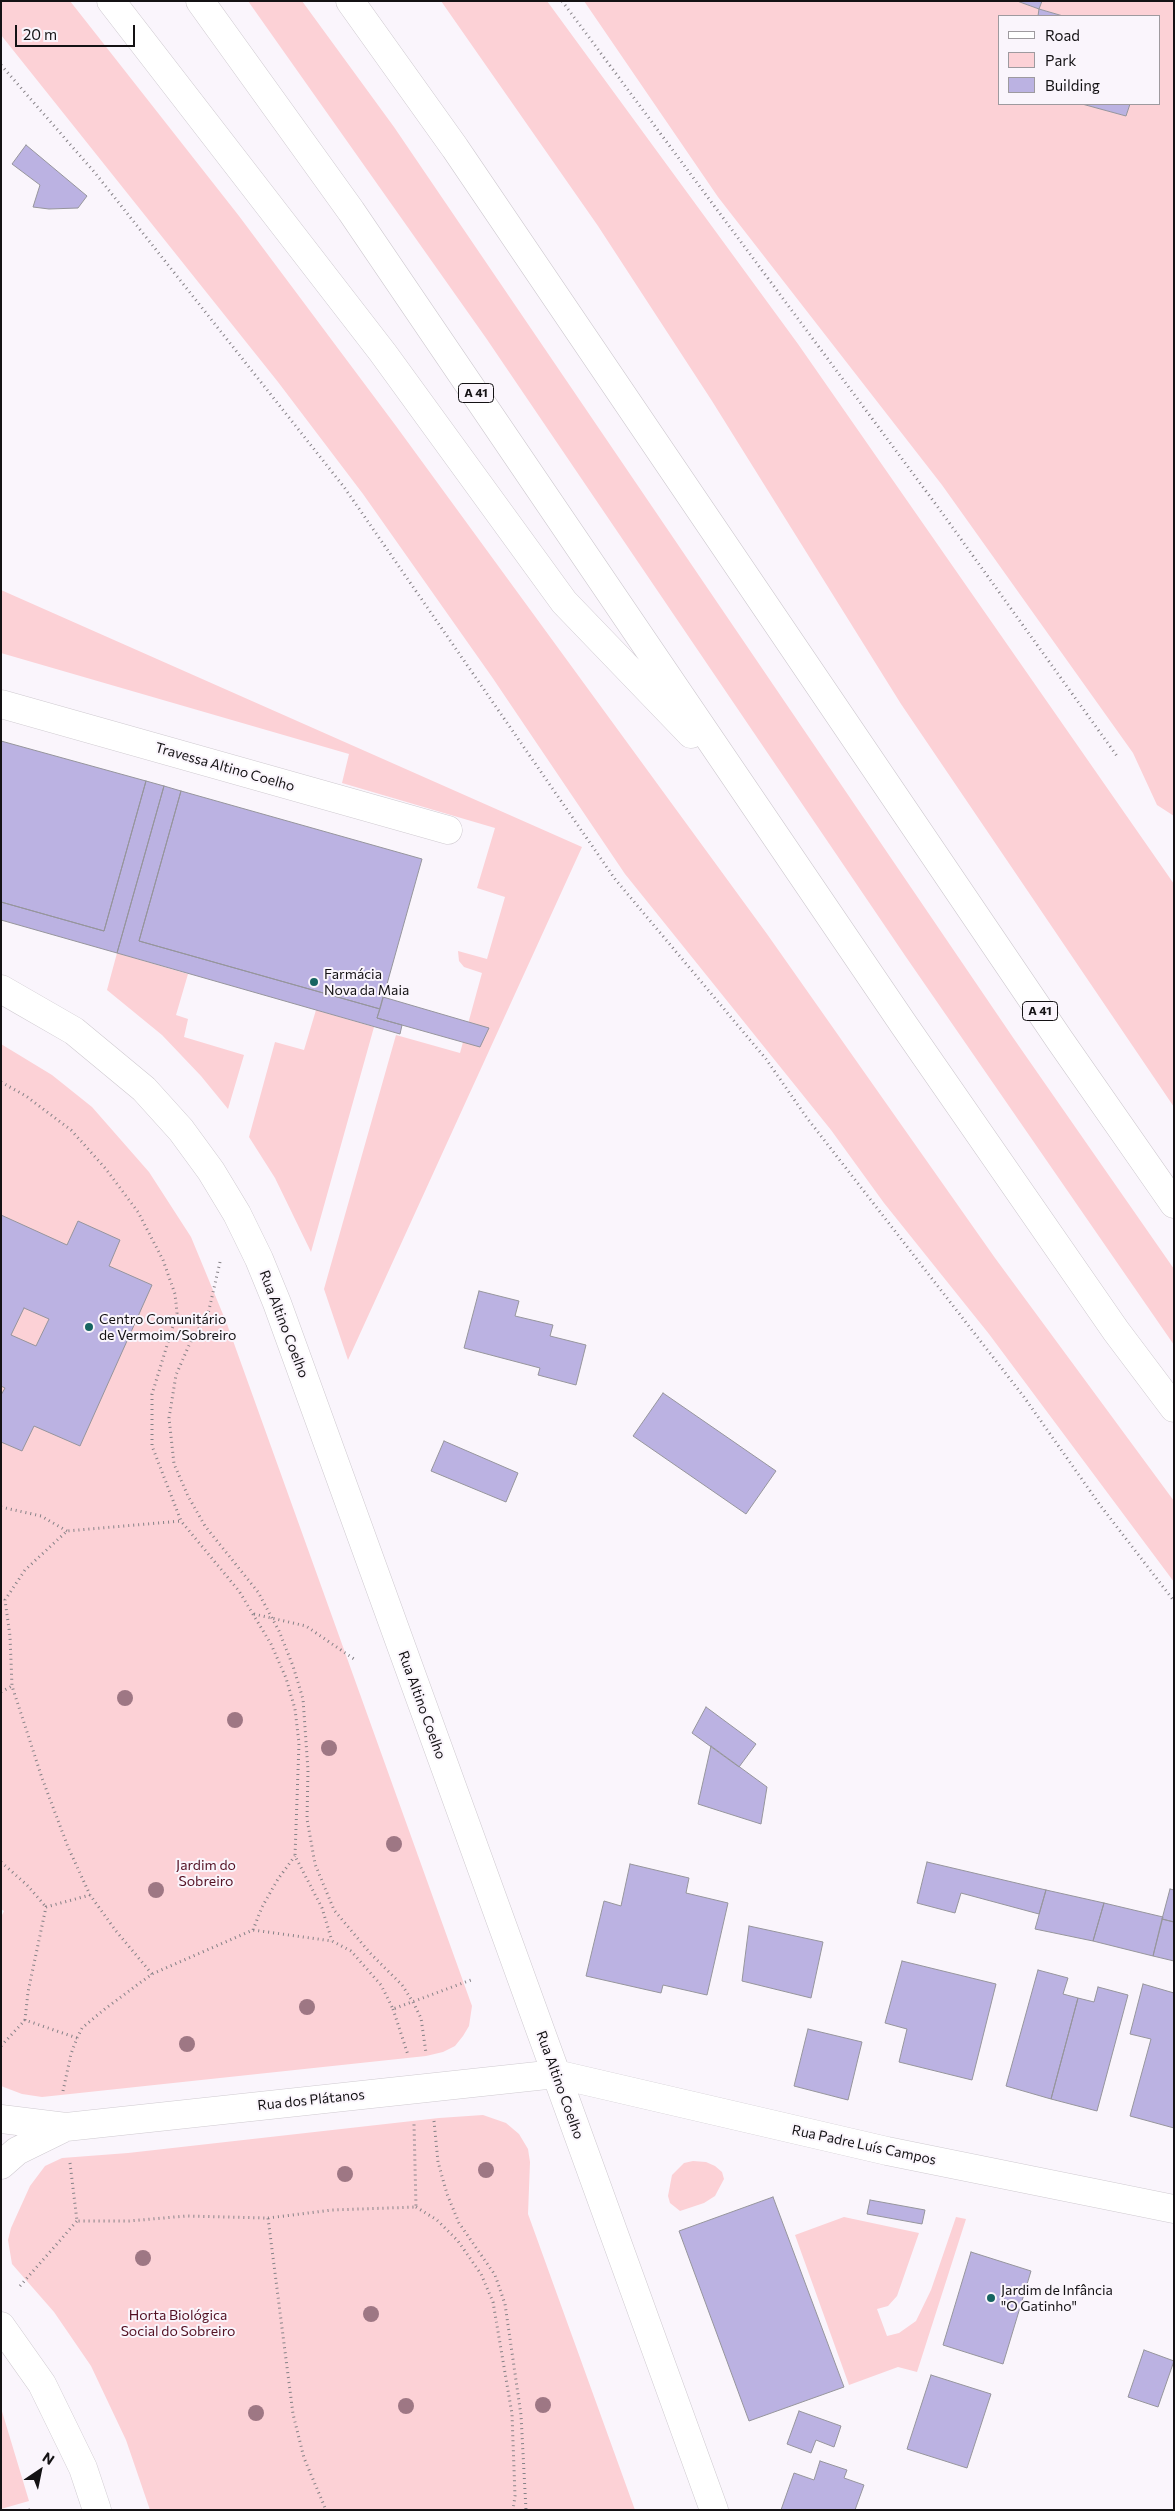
<!DOCTYPE html>
<html>
<head>
<meta charset="utf-8">
<style>
  body { margin:0 }
  #map { position:relative; width:1175px; height:2511px; overflow:hidden; background:#faf5fc; font-family:Commissioner,sans-serif }
  canvas { display:block }
  .frame { position:absolute; inset:0; border:2px solid #141214; pointer-events:none }
  .legend { position:absolute; left:998px; top:15px; width:162px; height:90px; box-sizing:border-box; background:#faf5fc; border:1px solid #9e9a9f; margin:0; padding:6px 9px; list-style:none; font-size:15px; color:#141214 }
  .legend li { display:flex; align-items:center; gap:10px; height:25px }
  .legend b { width:25px; border:1px solid #9e9a9f }
  .north { position:absolute; left:15px; top:2446px; width:50px; height:50px; -webkit-text-stroke:4px #faf5fc; paint-order:stroke; rotate:34deg; font-size:14px; font-weight:700; line-height:20px; text-align:center; color:#141214 }
  .north::after { content:''; display:block; margin:auto; width:18px; height:22px; background:#141214; clip-path:polygon(50% 0,100% 100%,50% 72%,0 100%) }
  .scale { position:absolute; left:15px; top:25px; width:120px; height:22px; box-sizing:border-box; border:2px solid #141214; border-top:0; padding-left:6px; font-size:15px; line-height:18px; white-space:nowrap; color:#141214; -webkit-text-stroke:4px #faf5fc; paint-order:stroke }
</style>
</head>
<body>
<div id="map">
<canvas width="1175" height="2511"></canvas>
<div class="frame"></div>
<ul class="legend">
<li><b style="height:6px;background:#fff"></b>Road</li>
<li><b style="height:14px;background:#fcd1d6"></b>Park</li>
<li><b style="height:14px;background:#bbb2e2"></b>Building</li>
</ul>
<div class="north">N</div>
<div class="scale">20 m</div>
</div>
<script>
const c = document.querySelector('canvas').getContext('2d');
c.lineJoin = 'round';
function fill(path, color) {
  c.fillStyle = color;
  c.fill(path, 'evenodd');
}
function shape(rows) {
  const path = new Path2D();
  for (const r of rows) {
    path.moveTo(r[0], r[1]);
    for (let i = 2; i < r.length; i += 2) path.lineTo(r[i], r[i + 1]);
  }
  return path;
}
function trace(path, color, width, dash) {
  c.strokeStyle = color;
  c.lineWidth = width;
  c.lineCap = dash ? 'butt' : 'round';
  c.setLineDash(dash || []);
  c.stroke(path);
}
function write(font, color, halo, rows, align = 'center') {
  c.font = font + ' Commissioner,sans-serif';
  c.lineWidth = 4;
  c.setLineDash([]);
  c.textBaseline = 'middle';
  c.strokeStyle = halo;
  c.fillStyle = color;
  for (const [text, x, y, turn = 0] of rows) {
    c.save();
    c.translate(x, y);
    c.rotate((+turn || 0) * Math.PI / 180);
    c.textAlign = isNaN(turn) ? turn : align;
    if (halo) c.strokeText(text, 0, 0);
    c.fillText(text, 0, 0);
    c.restore();
  }
}
fill(shape([
  [1,1,70,1,239,216,396,426,767,934,995,1258,1174,1501,1174,1582,989,1334,884,1203,831,1130,625,874,492,677,363,494,278,382,1,35],
  [248,1,302,1,394,127,1014,1039,1174,1269,1174,1345,906,957,486,338],
  [441,1,547,1,798,344,1174,884,1174,1107,901,704,712,401,598,226],
  [584,1,1017,1,1039,9,1042,1,1174,1,1174,816,1157,805,1133,753,942,485,718,197],
  [1040,9,1063,16,1159,16,1159,104,1130,104,1126,116,1082,104,999,104,999,16,1038,16],
  [1,590,582,847,348,1360,324,1289,396,1035,460,1053,482,973,464,967,459,961,458,951,487,959,505,897,477,888,495,828,342,783,349,754,1,653],
  [117,953,188,974,176,1015,188,1019,184,1037,244,1055,228,1109,201,1076,162,1035,107,990],
  [316,1010,374,1027,311,1252,275,1178,249,1137,275,1042,304,1050],
  [1,1044,52,1075,92,1107,149,1172,191,1237,227,1324,472,2006,469,2026,463,2036,455,2046,443,2052,426,2056,42,2097,22,2094,1,2086,1,1917,4,1911,1,1909],
  [483,2115,506,2123,519,2134,528,2149,530,2162,528,2214,635,2510,150,2510,126,2440,91,2366,54,2312,12,2264,8,2240,11,2228,30,2186,45,2166,62,2158,128,2153,439,2118],
  [693,2161,706,2162,715,2166,722,2172,724,2179,715,2196,704,2203,680,2211,670,2203,668,2196,672,2175,684,2163],
  [844,2217,919,2233,897,2296,888,2306,877,2309,887,2336,899,2333,916,2321,931,2290,956,2217,966,2219,917,2372,898,2367,849,2385,795,2235],
  [1,2408,29,2501,1,2509]
]), '#fcd1d6');
const building = shape([
  [1017,1,1042,1,1039,9,1017,1],
  [1039,9,1063,16,1038,16,1039,9],
  [1082,104,1130,104,1126,116,1082,104],
  [26,145,87,196,78,208,49,209,33,207,40,185,12,164,26,145],
  [1,741,146,781,104,931,1,902,1,741],
  [146,781,164,786,117,953,1,920,1,902,104,931,146,781],
  [164,786,181,791,139,941,380,1009,377,1018,402,1025,400,1034,117,953,164,786],
  [181,791,422,859,380,1009,139,941,181,791],
  [383,997,489,1028,480,1047,377,1018,383,997],
  [1,1215,67,1245,78,1221,120,1240,109,1266,152,1285,80,1446,34,1426,22,1451,1,1442,1,1395,5,1388,1,1386,1,1215],
  [24,1308,49,1319,36,1346,11,1335,24,1308],
  [479,1291,519,1301,515,1316,553,1325,550,1336,586,1345,576,1385,538,1375,540,1368,464,1348,479,1291],
  [663,1393,776,1471,746,1514,633,1436,663,1393],
  [444,1441,518,1473,506,1502,431,1471,444,1441],
  [706,1707,756,1744,739,1767,692,1733,706,1707],
  [711,1746,767,1787,761,1824,698,1804,711,1746],
  [927,1862,1046,1890,1039,1914,961,1893,955,1913,917,1903,927,1862],
  [630,1864,689,1878,686,1893,728,1903,707,1995,663,1985,661,1993,586,1976,604,1901,621,1906,630,1864],
  [1170,1889,1174,1890,1174,1922,1162,1919,1170,1889],
  [1046,1890,1104,1903,1093,1941,1035,1929,1046,1890],
  [1104,1903,1163,1917,1153,1956,1093,1941,1104,1903],
  [1162,1919,1174,1922,1174,1961,1153,1956,1162,1919],
  [749,1926,823,1942,811,1998,742,1981,749,1926],
  [902,1961,996,1984,972,2080,899,2062,907,2029,885,2023,902,1961],
  [1038,1970,1068,1978,1063,1994,1078,1998,1051,2099,1006,2086,1038,1970],
  [1143,1984,1174,1993,1174,2128,1130,2116,1151,2039,1130,2034,1143,1984],
  [1098,1987,1128,1995,1097,2111,1051,2099,1078,1998,1094,2002,1098,1987],
  [808,2029,862,2042,848,2100,794,2086,808,2029],
  [773,2197,844,2387,749,2421,679,2231,773,2197],
  [870,2200,925,2210,922,2224,867,2214,870,2200],
  [971,2252,1031,2271,1003,2364,943,2345,971,2252],
  [1144,2350,1174,2361,1158,2407,1128,2397,1144,2350],
  [931,2375,991,2394,967,2468,907,2449,931,2375],
  [799,2411,841,2426,834,2447,816,2440,811,2453,787,2444,799,2411],
  [820,2461,847,2470,844,2478,864,2485,855,2510,781,2510,794,2473,814,2480,820,2461]
]);
fill(building, '#bbb2e2');
trace(building, '#96959c', 1);
const minor = shape([
  [1,704,448,830],
  [1,2119,66,2127,556,2074],
  [1,2165,17,2151,66,2127],
  [1,2326,42,2384,83,2468,97,2510]
]);
const tertiary = shape([
  [556,2074,887,2151,1174,2209]
]);
const secondary = shape([
  [1,989,74,1031,144,1089,181,1130,211,1171,237,1214,259,1259,277,1303,714,2510]
]);
const motorway = shape([
  [111,1,383,353,564,602,691,734],
  [200,1,351,211,904,1025,1116,1331,1174,1408],
  [350,1,455,148,1059,1039,1174,1204]
]);
trace(minor, '#cfcad0', 29);
trace(tertiary, '#cfcad0', 29);
trace(secondary, '#cfcad0', 29);
trace(motorway, '#cfcad0', 29);
trace(shape([
  [562,1,940,510,1117,756],
  [1,65,96,174,344,487,615,879,766,1059,807,1118,1024,1397,1100,1505,1174,1601],
  [1,1082,26,1096,71,1130,106,1169,138,1212,163,1260,175,1294,177,1313,152,1394,152,1446,181,1521,239,1591,271,1644,286,1678,295,1709,299,1743,295,1856,322,1908,332,1941],
  [220,1262,208,1314,190,1343,176,1375,169,1418,174,1464,188,1496,205,1526,258,1592,279,1631,293,1666,303,1699,308,1770,307,1819,315,1864,334,1910,370,1953,402,1985,413,2002,421,2018,426,2053],
  [1,1507,41,1516,67,1531],
  [254,1614,306,1626,354,1659],
  [1,1692,12,1686],
  [1,1862,27,1885,46,1907],
  [253,1930,262,1907,278,1879,295,1856],
  [152,1974,116,1931,90,1895,68,1847,42,1778,12,1686,10,1636,5,1600,25,1570,67,1531,181,1521],
  [393,2009,408,2055],
  [77,2038,25,2020,28,1992,46,1907,90,1895],
  [1,2046,25,2020],
  [63,2091,71,2054,77,2038,82,2028,106,2008,152,1974,253,1930,332,1941,351,1951,381,1985,393,2009,471,1980],
  [434,2121,438,2162,447,2194,459,2223,495,2275,505,2304,521,2415,526,2510],
  [70,2163,77,2221,129,2221,186,2216,268,2218,293,2414,304,2458,326,2510],
  [416,2207,437,2220,458,2241,481,2274,493,2302,512,2414,515,2496,513,2510],
  [268,2218,332,2210,416,2207,414,2124],
  [20,2286,77,2221],
  [29,2510,32,2509]
]), '#868287', 3, [1, 4]);
trace(minor, '#fff', 28);
trace(tertiary, '#fff', 28);
trace(secondary, '#fff', 28);
trace(motorway, '#fff', 28);
c.fillStyle = '#9e7784';
for (const [x, y] of [
  [125,1698],
  [235,1720],
  [329,1748],
  [394,1844],
  [156,1890],
  [307,2007],
  [187,2044],
  [486,2170],
  [345,2174],
  [143,2258],
  [371,2314],
  [543,2405],
  [406,2406],
  [256,2413]
]) {
  c.beginPath();
  c.arc(x, y, 8, 0, 2 * Math.PI);
  c.fill();
}
for (const [x, y, r, color] of [
  [314,982,5,"#176562"],
  [89,1327,5,"#176562"],
  [991,2298,5,"#176562"]
]) {
  const dot = new Path2D();
  dot.arc(x, y, r, 0, 2 * Math.PI);
  c.fillStyle = color;
  c.fill(dot);
  trace(dot, '#faf5fc', 2);
}
for (const [x, y, w] of [
  [476,393,35],
  [1040,1011,35]
]) {
  const box = new Path2D();
  box.roundRect(x - w / 2, y - 9.5, w, 19, 4);
  c.fillStyle = '#faf5fc';
  c.fill(box);
  trace(box, '#141214', 1);
}
write('bold 12px', '#141214', null, [
  ["A 41",476,393],
  ["A 41",1040,1011]
]);
write('14px', '#141214', '#faf5fc', [
  ["Travessa Altino Coelho",225,767,16],
  ["Rua Altino Coelho",284,1324,69],
  ["Rua Altino Coelho",422,1705,70],
  ["Rua Altino Coelho",560,2085,70],
  ["Rua dos Plátanos",311,2100,-6],
  ["Rua Padre Luís Campos",864,2145,12]
]);
write('14px', '#141214', '#faf5fc', [
  ["Farmácia",324,974],
  ["Nova da Maia",324,990],
  ["Centro Comunitário",99,1319],
  ["de Vermoim/Sobreiro",99,1335],
  ["Jardim de Infância",1001,2290],
  ["\"O Gatinho\"",1001,2306]
], 'left');
write('14px', '#531022', '#faf5fc', [
  ["Jardim do",206,1865],
  ["Sobreiro",206,1881],
  ["Horta Biológica",178,2315],
  ["Social do Sobreiro",178,2331]
]);
</script>
</body>
</html>
